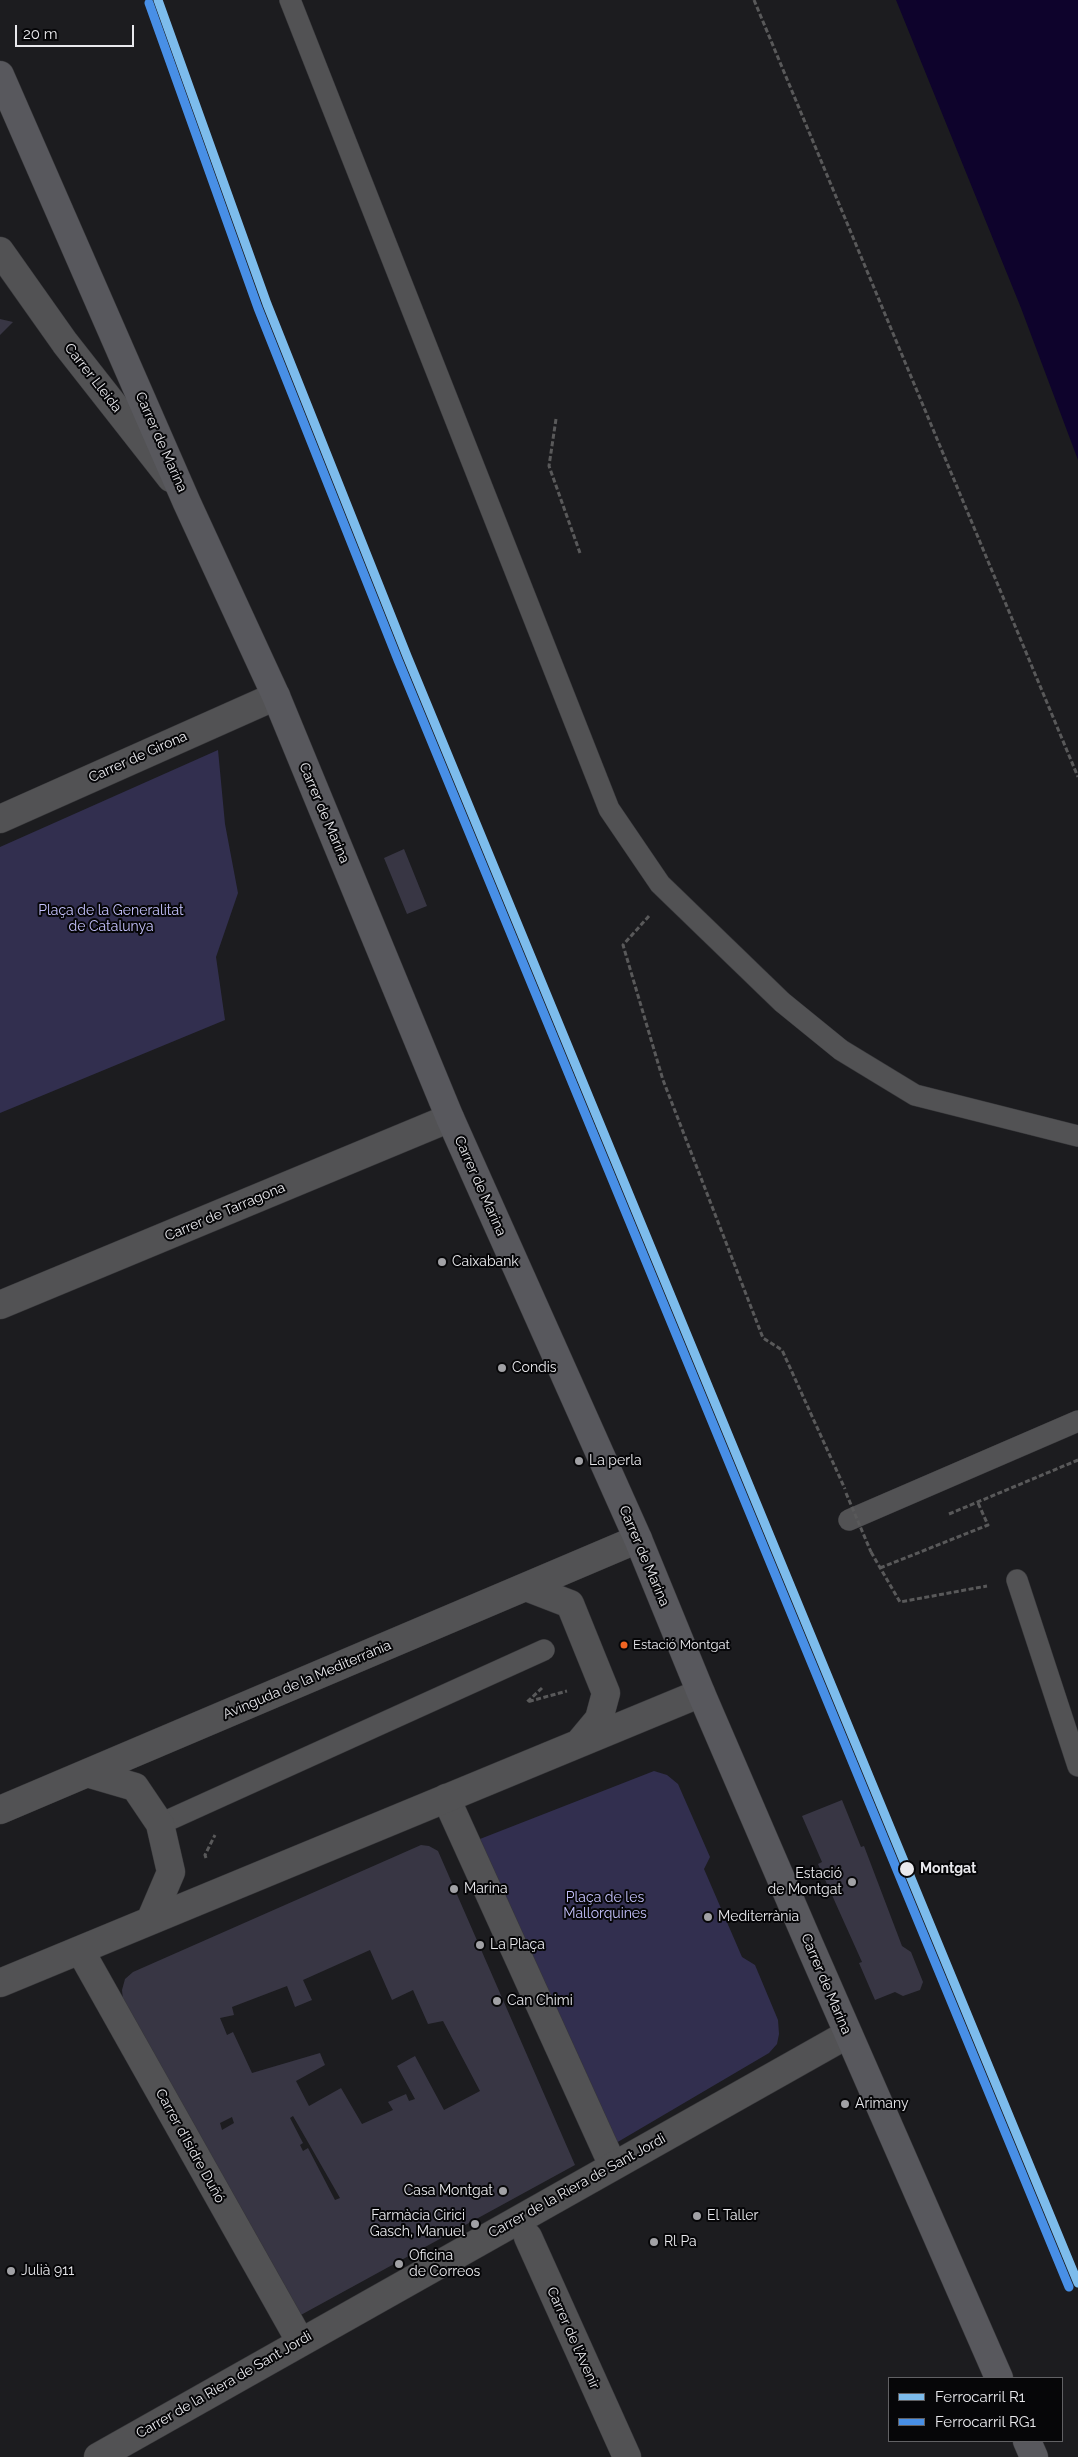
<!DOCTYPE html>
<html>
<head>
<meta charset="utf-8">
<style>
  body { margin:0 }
  #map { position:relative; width:1078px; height:2457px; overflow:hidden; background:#1c1c1f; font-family:Raleway,sans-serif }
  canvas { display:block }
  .legend { position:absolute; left:888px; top:2377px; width:175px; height:65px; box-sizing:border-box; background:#060608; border:1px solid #616164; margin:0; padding:6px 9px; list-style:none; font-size:15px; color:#e9e9ed }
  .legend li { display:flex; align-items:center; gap:10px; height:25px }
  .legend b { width:25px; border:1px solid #616164 }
  .scale { position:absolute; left:15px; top:25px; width:119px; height:22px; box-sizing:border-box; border:2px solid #e9e9ed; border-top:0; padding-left:6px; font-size:15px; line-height:18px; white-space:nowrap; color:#e9e9ed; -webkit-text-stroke:4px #060608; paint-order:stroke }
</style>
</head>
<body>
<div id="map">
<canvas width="1078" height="2457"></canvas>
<ul class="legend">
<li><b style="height:6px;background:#7dbcec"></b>Ferrocarril R1</li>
<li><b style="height:6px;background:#488fe6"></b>Ferrocarril RG1</li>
</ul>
<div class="scale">20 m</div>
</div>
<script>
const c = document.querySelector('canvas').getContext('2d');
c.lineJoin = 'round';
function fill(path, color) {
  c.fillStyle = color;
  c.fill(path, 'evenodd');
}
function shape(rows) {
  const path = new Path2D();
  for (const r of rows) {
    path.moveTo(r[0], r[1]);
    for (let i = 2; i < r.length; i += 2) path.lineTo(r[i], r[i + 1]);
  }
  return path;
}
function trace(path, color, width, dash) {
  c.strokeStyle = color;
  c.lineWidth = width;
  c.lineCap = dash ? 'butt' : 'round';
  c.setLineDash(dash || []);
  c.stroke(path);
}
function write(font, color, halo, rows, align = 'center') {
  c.font = font + ' Raleway,sans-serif';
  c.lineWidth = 4;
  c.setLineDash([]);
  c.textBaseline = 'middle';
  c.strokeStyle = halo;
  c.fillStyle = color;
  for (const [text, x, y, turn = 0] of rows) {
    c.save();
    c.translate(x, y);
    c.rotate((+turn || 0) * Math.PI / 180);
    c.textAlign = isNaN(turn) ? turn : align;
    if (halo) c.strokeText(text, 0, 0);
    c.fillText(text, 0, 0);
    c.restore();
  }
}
fill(shape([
  [218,750,225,824,238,893,216,957,225,1020,0,1113,0,847],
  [654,1771,667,1775,678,1784,710,1857,704,1869,742,1957,755,1965,778,2020,779,2034,777,2044,769,2053,599,2153,462,1846]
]), '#322f4f');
fill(shape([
  [896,0,1078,0,1078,460,1021,308]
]), '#0e032c');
fill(shape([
  [0,319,13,322,0,335],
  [404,849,427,906,407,914,384,858],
  [842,1800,861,1847,864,1846,902,1946,911,1952,923,1982,920,1990,903,1996,895,1992,875,2000,859,1963,862,1962,818,1864,822,1862,802,1816],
  [421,1845,429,1846,438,1851,575,2165,299,2316,123,2000,122,1990,125,1979,133,1972],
  [370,1950,392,2000,413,1990,428,2024,443,2021,480,2091,444,2110,415,2056,397,2066,415,2099,409,2101,406,2094,388,2102,393,2110,362,2124,341,2088,309,2106,296,2081,325,2065,320,2053,252,2073,233,2032,227,2035,220,2018,234,2015,232,2007,287,1986,295,2007,312,2000,303,1980],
  [293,2116,340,2198,335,2200,308,2148,303,2151,300,2145,303,2143,290,2118],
  [232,2117,234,2123,222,2130,220,2123]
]), '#383644');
const service = shape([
  [290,0,609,809,660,884,782,1002,841,1050,915,1095,1078,1136],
  [849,1520,1078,1421],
  [1017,1580,1078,1766],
  [160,1824,544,1650]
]);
const pedestrian = shape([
  [0,819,276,696],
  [0,1305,450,1118],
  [446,1798,613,2166]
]);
const minor = shape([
  [0,251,65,343,171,478],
  [526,1587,570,1604,606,1693,599,1719,579,1743],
  [87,1773,135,1787,160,1824,171,1872,150,1921],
  [0,1810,638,1539],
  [80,1950,300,2341],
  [0,1983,701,1693],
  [528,2237,627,2457],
  [98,2457,848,2034]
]);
const primary = shape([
  [0,75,187,503,276,696,450,1118,638,1539,701,1693,810,1946,999,2378],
  [1027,2441,1034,2457]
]);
trace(service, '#37373a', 22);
trace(pedestrian, '#37373a', 29);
trace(minor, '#37373a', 29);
trace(primary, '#37373a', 29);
trace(shape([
  [754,0,1078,777],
  [556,419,549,466,580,553],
  [649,916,623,945,663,1080,763,1338,782,1350,845,1489],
  [949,1514,1078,1460],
  [871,1552,900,1602,987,1586],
  [880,1568,988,1525,978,1503],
  [542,1688,527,1702,567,1691],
  [206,1858,205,1855,215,1835]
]), '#59595a', 3, [5, 2.5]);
trace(service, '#525254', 21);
trace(pedestrian, '#525254', 28);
trace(minor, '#525254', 28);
trace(primary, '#58585d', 28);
trace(shape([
  [846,1493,871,1552]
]), '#59595a', 3, [5, 2.5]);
trace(shape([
  [158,0,267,304,407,656,1078,2283]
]), '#7dbcec', 9);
trace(shape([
  [149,3,258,308,398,660,1069,2287]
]), '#488fe6', 9);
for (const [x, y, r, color] of [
  [442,1262,5,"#a1a1a5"],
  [502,1368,5,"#a1a1a5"],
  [579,1461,5,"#a1a1a5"],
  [624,1645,4.5,"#f26522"],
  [907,1869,8,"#e9e9ed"],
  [852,1882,5,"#a1a1a5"],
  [454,1889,5,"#a1a1a5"],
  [708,1917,5,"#a1a1a5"],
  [480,1945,5,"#a1a1a5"],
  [497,2001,5,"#a1a1a5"],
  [845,2104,5,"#a1a1a5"],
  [503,2191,5,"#a1a1a5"],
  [697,2216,5,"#a1a1a5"],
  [475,2224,5,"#a1a1a5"],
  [654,2242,5,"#a1a1a5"],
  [399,2264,5,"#a1a1a5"],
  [11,2271,5,"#a1a1a5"]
]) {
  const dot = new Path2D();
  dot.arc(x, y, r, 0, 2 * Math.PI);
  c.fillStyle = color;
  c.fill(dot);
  trace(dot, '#060608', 2);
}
write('13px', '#e9e9ed', '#060608', [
  ["Estació Montgat",633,1645]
], 'left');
write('14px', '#e9e9ed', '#060608', [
  ["Carrer Lleida",93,378,52],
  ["Carrer de Marina",161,442,66],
  ["Carrer de Girona",138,757,-24],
  ["Carrer de Marina",324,813,67],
  ["Carrer de Marina",480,1186,66],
  ["Carrer de Tarragona",225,1212,-23],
  ["Carrer de Marina",644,1556,67],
  ["Avinguda de la Mediterrània",307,1680,-23],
  ["Carrer de Marina",826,1984,67],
  ["Carrer d'Isidre Duñó",190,2146,61],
  ["Carrer de la Riera de Sant Jordi",577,2186,-29],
  ["Carrer de l'Avenir",573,2338,66],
  ["Carrer de la Riera de Sant Jordi",224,2385,-30]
]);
write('14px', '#c4c1fc', '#060608', [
  ["Plaça de la Generalitat",111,911],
  ["de Catalunya",111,927],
  ["Plaça de les",605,1898],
  ["Mallorquines",605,1914]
]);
write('14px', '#e9e9ed', '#060608', [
  ["Caixabank",452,1262],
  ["Condis",512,1368],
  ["La perla",589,1461],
  ["Estació",842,1874,"right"],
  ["de Montgat",842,1890,"right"],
  ["Marina",464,1889],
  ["Mediterrània",718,1917],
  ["La Plaça",490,1945],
  ["Can Chimi",507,2001],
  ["Arimany",855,2104],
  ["Casa Montgat",493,2191,"right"],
  ["Farmàcia Cirici",465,2216,"right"],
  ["Gasch, Manuel",465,2232,"right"],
  ["El Taller",707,2216],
  ["Rl Pa",664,2242],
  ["Oficina",409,2256],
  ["de Correos",409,2272],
  ["Julià 911",21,2271]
], 'left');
write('bold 14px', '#e9e9ed', '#060608', [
  ["Montgat",920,1869]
], 'left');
</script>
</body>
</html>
